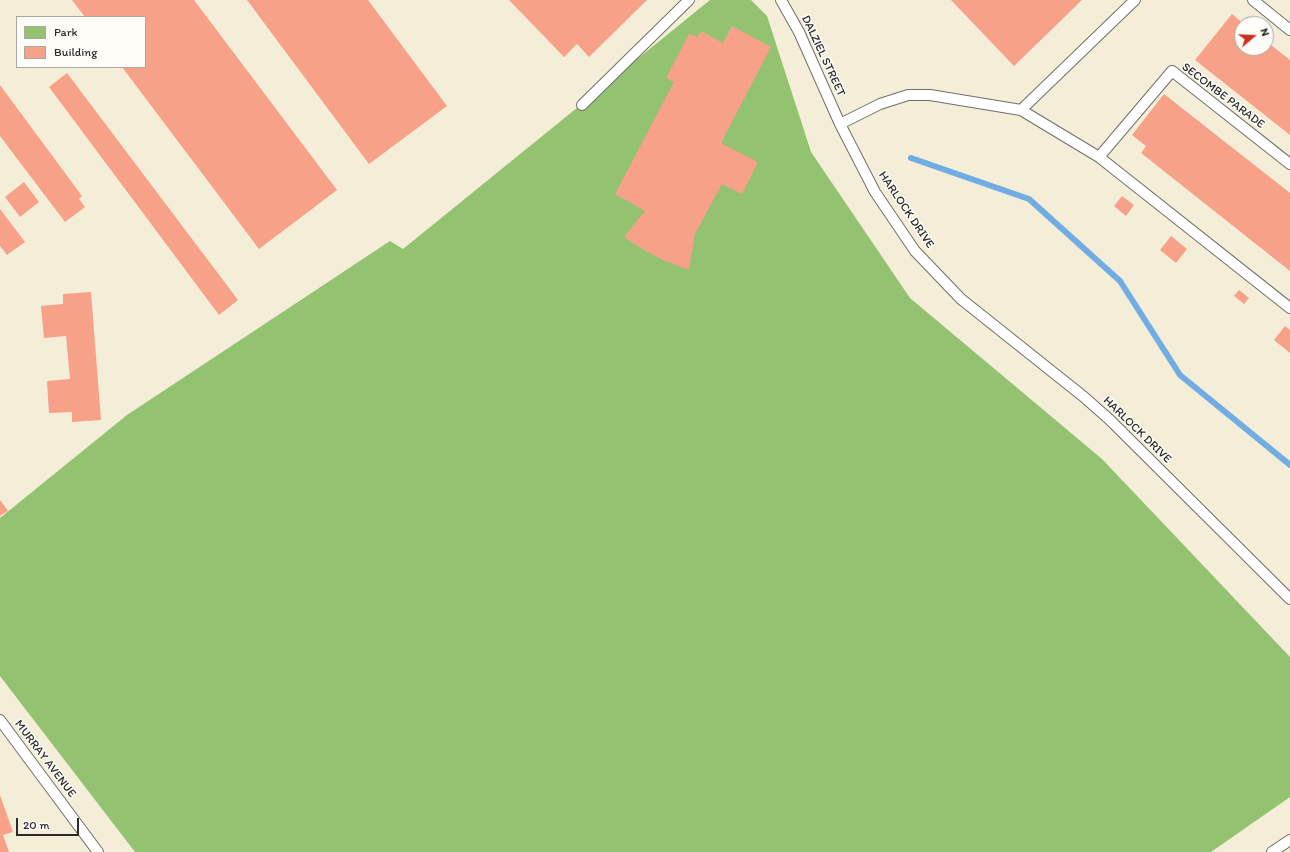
<!DOCTYPE html>
<html>
<head>
<meta charset="utf-8">
<style>
  body { margin:0 }
  #map { position:relative; width:1290px; height:852px; overflow:hidden; background:#f4edd8; font-family:Itim,sans-serif }
  canvas { display:block }
  .legend { position:absolute; left:16px; top:16px; width:130px; height:52px; box-sizing:border-box; background:#fdfcf7; border:1px solid #a9a8a5; margin:0; padding:5px 7px; list-style:none; font-size:12px; color:#2b2b2b }
  .legend li { display:flex; align-items:center; gap:8px; height:20px }
  .legend b { width:20px; border:1px solid #a9a8a5 }
  .north { position:absolute; left:1234px; top:16px; width:40px; height:40px; box-sizing:border-box; background:#fdfcf7; border:1px solid #a9a8a5; border-radius:50%; rotate:71deg; font-size:11px; font-weight:700; line-height:16px; text-align:center; color:#2b2b2b }
  .north::after { content:''; display:block; margin:auto; width:14px; height:18px; background:#c8321e; clip-path:polygon(50% 0,100% 100%,50% 72%,0 100%) }
  .scale { position:absolute; left:16px; top:818px; width:63px; height:18px; box-sizing:border-box; border:2px solid #2b2b2b; border-top:0; padding-left:5px; font-size:12px; line-height:14px; white-space:nowrap; color:#2b2b2b; -webkit-text-stroke:3px #fdfcf7; paint-order:stroke }
</style>
</head>
<body>
<div id="map">
<canvas width="1290" height="852"></canvas>
<ul class="legend">
<li><b style="height:11px;background:#93c270"></b>Park</li>
<li><b style="height:11px;background:#f7a189"></b>Building</li>
</ul>
<div class="north">N</div>
<div class="scale">20 m</div>
</div>
<script>
const c = document.querySelector('canvas').getContext('2d');
c.lineJoin = 'round';
function fill(path, color) {
  c.fillStyle = color;
  c.fill(path, 'evenodd');
}
function shape(rows) {
  const path = new Path2D();
  for (const r of rows) {
    path.moveTo(r[0], r[1]);
    for (let i = 2; i < r.length; i += 2) path.lineTo(r[i], r[i + 1]);
  }
  return path;
}
function trace(path, color, width, dash) {
  c.strokeStyle = color;
  c.lineWidth = width;
  c.lineCap = dash ? 'butt' : 'round';
  c.setLineDash(dash || []);
  c.stroke(path);
}
function write(font, color, halo, rows, align = 'center') {
  c.font = font + ' Itim,sans-serif';
  c.lineWidth = 3;
  c.setLineDash([]);
  c.textBaseline = 'middle';
  c.strokeStyle = halo;
  c.fillStyle = color;
  for (const [text, x, y, turn = 0] of rows) {
    c.save();
    c.translate(x, y);
    c.rotate((+turn || 0) * Math.PI / 180);
    c.textAlign = isNaN(turn) ? turn : align;
    if (halo) c.strokeText(text, 0, 0);
    c.fillText(text, 0, 0);
    c.restore();
  }
}
fill(shape([
  [710,0,751,0,767,16,811,152,910,298,1102,459,1290,657,1290,797,1211,852,135,852,0,676,0,518,127,415,390,241,403,249]
]), '#93c270');
trace(shape([
  [911,158,1029,199,1120,281,1180,375,1290,465]
]), '#71ade3', 6);
fill(shape([
  [72,0,194,0,337,190,259,249,122,67,145,67,145,17,85,17],
  [247,0,368,0,447,106,369,164],
  [509,0,647,0,589,57,577,44,564,57],
  [951,0,1082,0,1014,66],
  [1232,14,1244,24,1242,24,1242,48,1266,48,1266,41,1290,60,1290,135,1195,60],
  [732,26,771,47,721,143,758,162,742,194,722,184,695,234,689,270,665,261,644,250,624,237,645,211,615,194,674,82,666,78,689,34,697,37,701,31,723,43],
  [67,73,238,300,219,315,49,87],
  [0,85,82,196,79,199,85,207,65,222,0,136],
  [1164,94,1290,193,1290,271,1141,153,1146,146,1132,135],
  [24,182,39,202,20,217,5,197],
  [1122,196,1134,205,1126,216,1114,206],
  [0,209,25,242,7,255,0,246],
  [1171,236,1187,249,1176,263,1160,250],
  [1239,290,1249,298,1244,304,1234,296],
  [91,292,101,420,72,422,72,412,49,413,47,381,70,379,66,336,44,338,41,306,63,304,63,294],
  [1285,326,1290,330,1290,353,1274,340],
  [0,500,8,511,0,516],
  [0,795,13,832,3,835,9,852,0,852]
]), '#f7a189');
const service = shape([
  [781,0,799,32,840,124,875,192,915,251,961,299,1084,397,1110,420,1290,599],
  [1253,0,1290,30],
  [582,105,689,0],
  [1021,110,1099,157,1290,308],
  [840,124,880,104,908,95,930,95,1021,110,1135,0],
  [1099,157,1172,71,1290,164],
  [0,720,98,852],
  [1272,852,1290,840]
]);
trace(service, '#716f68', 12);
trace(service, '#fff', 10);
write('12px', '#2b2b2b', '#fdfcf7', [
  ["DALZIEL STREET",823,56,65],
  ["SECOMBE PARADE",1223,96,37],
  ["HARLOCK DRIVE",906,210,56],
  ["HARLOCK DRIVE",1137,430,44],
  ["MURRAY AVENUE",45,759,53]
]);
</script>
</body>
</html>
